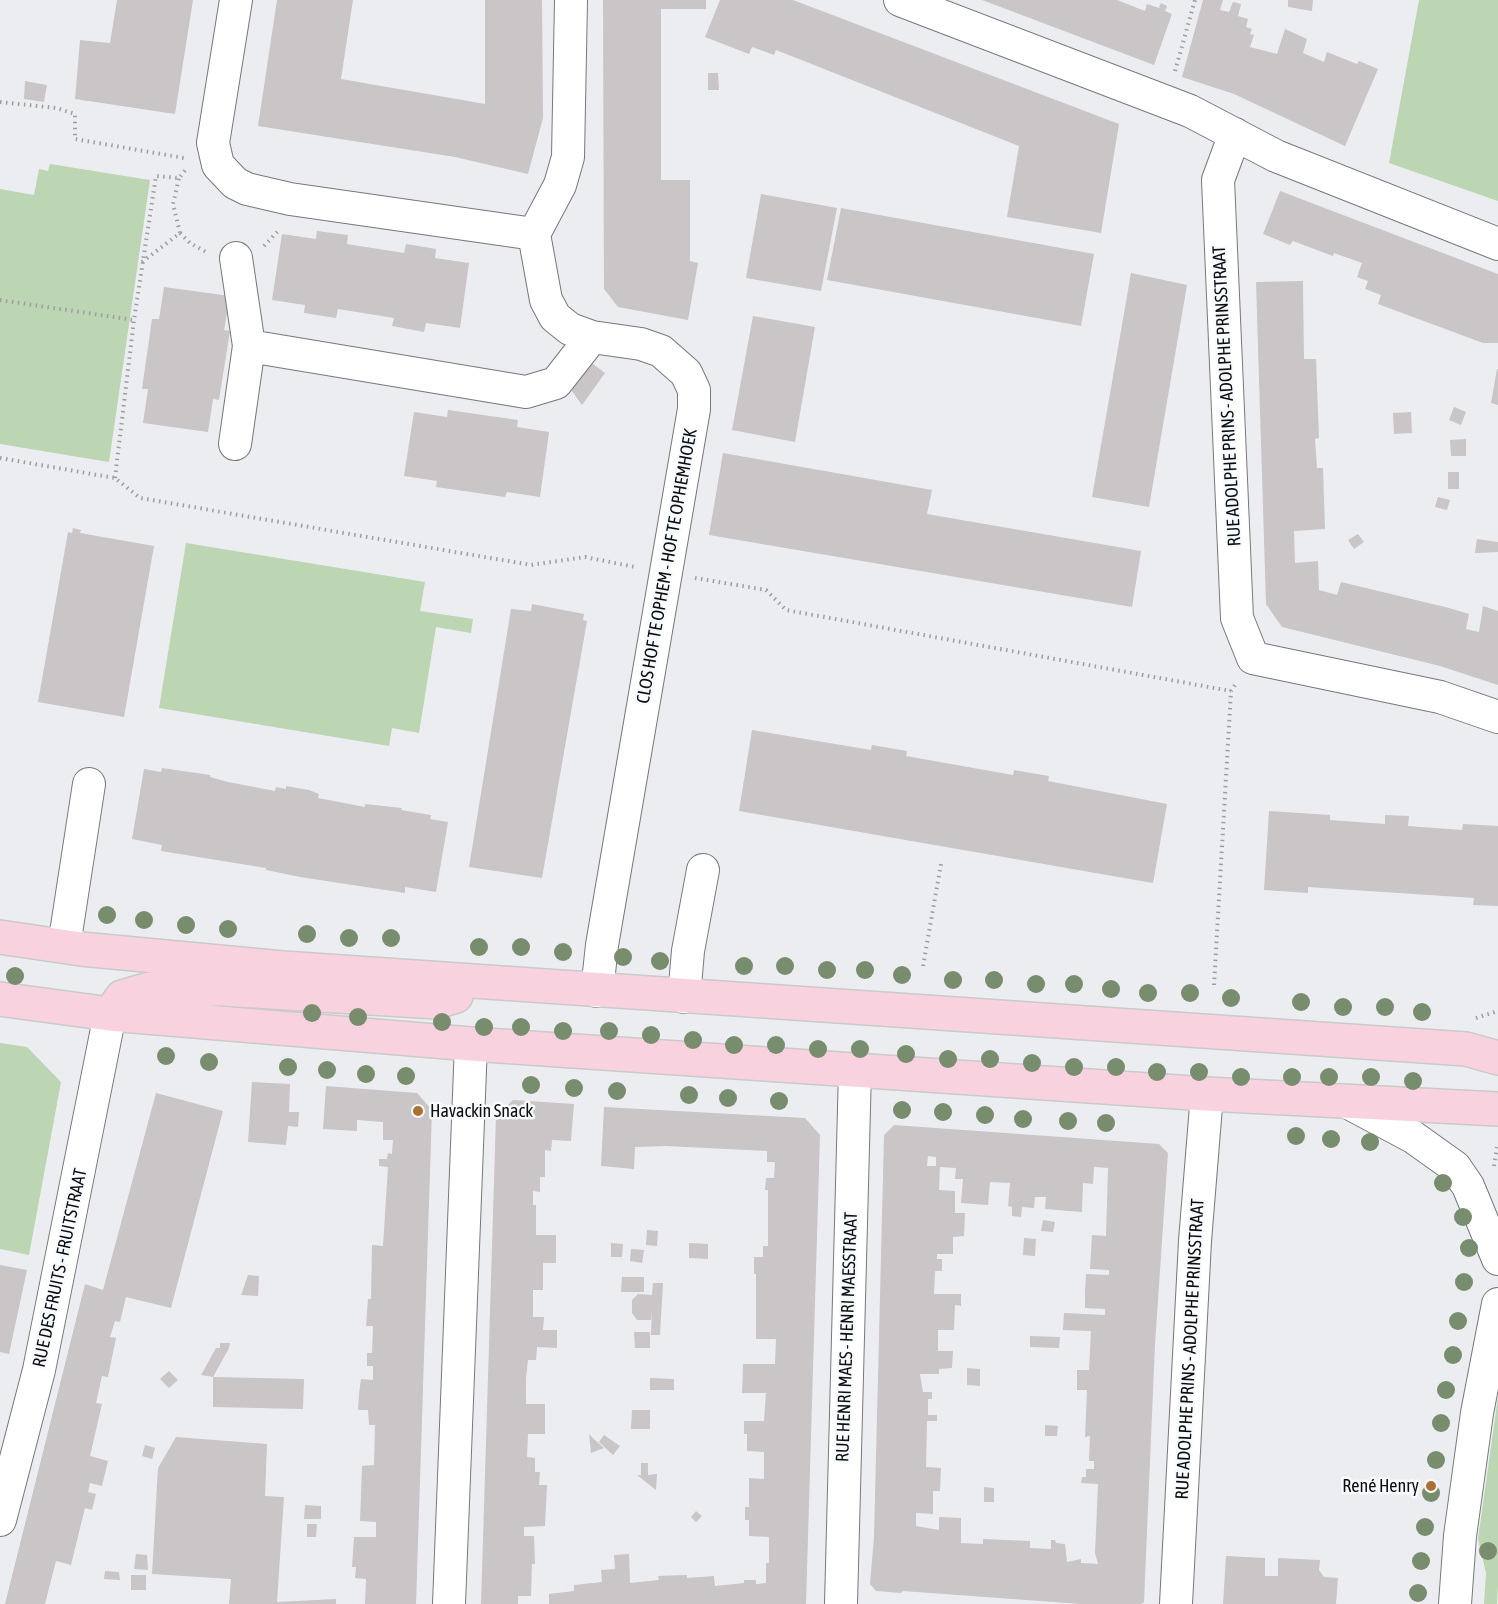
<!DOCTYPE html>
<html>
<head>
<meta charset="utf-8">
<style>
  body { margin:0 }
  canvas { display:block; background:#ebedf1 }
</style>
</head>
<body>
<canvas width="1498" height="1604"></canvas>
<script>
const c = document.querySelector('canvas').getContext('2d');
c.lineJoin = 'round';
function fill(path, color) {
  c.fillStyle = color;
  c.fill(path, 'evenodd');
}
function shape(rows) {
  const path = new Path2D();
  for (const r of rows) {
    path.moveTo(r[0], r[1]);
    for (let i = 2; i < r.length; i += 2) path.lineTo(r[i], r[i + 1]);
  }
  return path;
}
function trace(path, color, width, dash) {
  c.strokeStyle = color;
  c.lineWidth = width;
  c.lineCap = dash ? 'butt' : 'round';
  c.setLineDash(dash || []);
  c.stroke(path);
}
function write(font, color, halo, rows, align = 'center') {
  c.font = font + ' "Asap Condensed",sans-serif';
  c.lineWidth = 5;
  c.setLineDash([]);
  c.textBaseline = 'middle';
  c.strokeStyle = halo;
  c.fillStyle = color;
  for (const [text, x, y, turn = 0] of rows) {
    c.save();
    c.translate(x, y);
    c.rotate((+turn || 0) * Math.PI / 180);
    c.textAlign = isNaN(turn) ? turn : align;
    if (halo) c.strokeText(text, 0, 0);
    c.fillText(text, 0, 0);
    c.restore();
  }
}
fill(shape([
  [1419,0,1498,0,1498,201,1389,163],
  [50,164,150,180,109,462,0,444,0,189,34,195,39,169,48,171],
  [186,543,425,582,420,611,473,619,471,633,436,627,419,733,392,728,389,746,159,708],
  [0,1043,27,1047,61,1082,29,1255,0,1249],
  [1498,1397,1498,1585,1497,1604,1484,1604,1486,1573,1478,1539]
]), '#bcd5b2');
fill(shape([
  [117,0,193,0,175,114,75,99,80,40,110,43],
  [277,0,353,0,341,79,485,104,485,0,542,0,543,118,528,174,455,157,258,126],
  [603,0,706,0,706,9,661,9,661,180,690,180,690,261,698,263,688,320,618,307,604,289],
  [720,0,793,0,1119,124,1101,233,1007,217,1019,146,776,50,774,55,752,47,749,54,705,37],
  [982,0,1117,0,1145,11,1147,4,1159,8,1161,3,1167,6,1165,11,1172,14,1154,65],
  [1203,0,1223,0,1220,10,1229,12,1233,2,1241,4,1238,16,1248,19,1246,27,1252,29,1250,34,1254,35,1250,47,1277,54,1285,29,1307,39,1303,53,1324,62,1327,52,1357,64,1359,61,1378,69,1345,146,1234,94,1182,77],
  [1288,0,1313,0,1312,11,1288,7],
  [708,73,718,73,719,90,708,90],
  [25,81,47,85,44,102,24,99],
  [1280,191,1498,274,1498,343,1483,343,1378,304,1381,295,1365,289,1368,281,1357,277,1362,263,1334,253,1333,256,1293,241,1290,245,1263,234],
  [761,194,837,208,821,291,746,278],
  [841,208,1094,254,1081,326,827,280],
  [317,231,348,235,347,244,404,253,406,244,436,249,435,258,469,263,460,328,426,323,424,332,392,326,394,318,338,309,336,318,304,313,305,305,272,300,282,234,316,239],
  [1131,273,1187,285,1149,507,1092,497],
  [1303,281,1304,359,1316,359,1319,438,1315,439,1317,468,1323,468,1325,529,1294,531,1295,563,1318,561,1319,590,1337,595,1341,582,1449,608,1469,614,1466,629,1479,632,1483,606,1498,611,1498,685,1440,666,1282,627,1266,604,1256,282],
  [164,287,230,296,224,330,230,331,219,400,213,399,208,432,143,423,148,389,142,389,152,319,159,319],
  [753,316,815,327,795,442,732,430],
  [589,361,605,373,582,405,569,387],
  [1497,369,1498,369,1498,405,1491,403],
  [1454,407,1466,412,1461,425,1449,420],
  [448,410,518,420,517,427,549,432,540,497,507,492,505,497,436,487,437,481,404,476,414,412,447,417],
  [1411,412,1412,433,1394,434,1393,413],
  [1466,439,1466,456,1451,456,1450,440],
  [723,453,932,490,927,514,1141,551,1132,607,709,535],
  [1448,472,1459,472,1459,489,1448,489],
  [1438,497,1450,500,1447,510,1435,507],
  [73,528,81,530,80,533,154,546,124,717,38,702,68,532,72,533],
  [1358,534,1364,542,1354,549,1348,540],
  [1477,539,1498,542,1498,552,1475,553],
  [532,604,584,614,583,620,587,621,542,878,469,867,511,609,531,611],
  [752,730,871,750,872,745,907,751,906,756,1013,775,1014,770,1049,776,1048,781,1167,804,1153,883,739,811],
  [162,768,210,775,210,777,228,782,275,791,276,787,286,789,286,786,309,790,319,794,318,798,365,807,365,804,402,808,401,810,431,815,430,819,448,822,436,892,405,887,405,893,300,877,266,870,266,868,161,851,162,845,132,839,144,769,161,772],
  [1269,811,1330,815,1330,820,1385,824,1385,815,1409,816,1408,826,1462,830,1463,824,1498,826,1498,906,1473,905,1474,898,1308,887,1308,893,1264,890],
  [252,1082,290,1084,289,1112,299,1112,298,1127,288,1126,286,1145,248,1142],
  [326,1086,417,1093,432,1110,416,1604,365,1604,366,1579,355,1578,356,1567,352,1567,354,1537,376,1537,376,1522,360,1521,362,1466,374,1465,375,1425,369,1425,368,1410,358,1410,359,1394,361,1379,373,1380,373,1366,367,1366,367,1353,372,1353,373,1326,366,1326,368,1299,371,1299,372,1245,383,1246,388,1167,379,1166,379,1159,387,1159,388,1153,392,1154,393,1140,383,1140,383,1122,357,1120,357,1131,323,1129],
  [156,1093,223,1111,171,1308,126,1297,120,1322,115,1321,110,1337,116,1338,108,1377,102,1376,96,1403,102,1404,90,1456,108,1461,102,1486,90,1483,88,1492,96,1494,92,1510,85,1508,71,1565,56,1561,45,1604,5,1604,85,1284,103,1290],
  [513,1100,574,1104,571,1141,552,1140,551,1151,545,1150,545,1177,540,1177,540,1192,533,1191,533,1205,536,1205,536,1235,556,1235,556,1263,543,1263,543,1290,533,1290,533,1317,544,1317,543,1330,557,1330,557,1348,537,1347,536,1360,528,1360,526,1378,526,1404,545,1404,545,1434,528,1434,527,1457,535,1458,535,1472,540,1472,539,1485,547,1485,545,1526,524,1527,524,1536,534,1536,535,1564,532,1564,531,1596,518,1596,518,1604,481,1604,496,1116],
  [604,1107,805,1118,820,1135,806,1604,549,1604,549,1594,574,1591,574,1585,602,1582,601,1570,615,1569,614,1555,629,1554,630,1583,659,1580,658,1576,687,1575,687,1578,714,1576,715,1586,744,1583,744,1580,756,1580,756,1584,766,1583,766,1563,769,1563,769,1537,749,1536,749,1520,745,1520,745,1507,749,1507,749,1478,764,1479,764,1452,747,1451,747,1434,744,1434,744,1421,764,1421,766,1393,742,1393,743,1364,775,1364,776,1339,756,1339,756,1274,754,1274,754,1257,763,1257,763,1246,768,1246,768,1190,765,1190,766,1178,774,1178,775,1162,767,1162,767,1151,666,1146,635,1147,634,1169,601,1166],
  [894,1125,1159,1144,1168,1153,1155,1344,1144,1602,1141,1604,1081,1604,903,1591,901,1593,876,1591,870,1584,874,1537,884,1135],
  [928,1156,936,1157,936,1166,927,1166],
  [940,1167,956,1168,955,1179,963,1179,961,1203,988,1205,990,1182,1010,1183,1008,1206,1012,1207,1012,1216,1021,1217,1022,1207,1034,1208,1035,1197,1046,1197,1045,1209,1082,1212,1083,1183,1093,1184,1094,1167,1108,1168,1106,1236,1092,1235,1090,1269,1109,1270,1109,1275,1086,1274,1085,1292,1085,1308,1105,1309,1105,1315,1064,1313,1063,1330,1091,1331,1089,1370,1077,1370,1077,1390,1087,1390,1085,1437,1090,1436,1089,1461,1094,1461,1094,1469,1086,1469,1086,1477,1082,1477,1081,1483,1098,1484,1095,1553,1098,1564,1081,1563,1081,1559,1067,1562,1065,1544,1056,1543,1055,1540,1051,1540,1051,1549,1030,1548,1030,1541,983,1539,983,1544,961,1543,961,1518,939,1517,939,1530,916,1526,916,1513,933,1514,933,1491,940,1491,941,1468,926,1467,927,1421,937,1421,937,1415,928,1415,928,1399,932,1399,932,1392,923,1392,920,1374,939,1374,939,1369,952,1368,953,1351,938,1351,938,1330,954,1330,955,1305,961,1306,961,1294,934,1294,935,1271,942,1271,942,1259,937,1259,937,1254,953,1254,953,1237,964,1236,965,1213,955,1213,955,1191,939,1190],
  [1043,1220,1055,1222,1053,1232,1041,1231],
  [647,1230,658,1231,657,1246,646,1245],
  [1024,1238,1036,1239,1035,1256,1023,1255],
  [611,1243,623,1244,622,1257,611,1257],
  [689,1243,708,1244,708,1259,689,1258],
  [631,1249,644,1250,642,1263,630,1261],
  [0,1265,27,1270,9,1354,0,1352],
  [248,1275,259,1276,258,1296,241,1295],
  [622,1277,644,1277,644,1292,621,1292],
  [653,1283,663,1283,660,1335,651,1335,652,1308,651,1320,637,1320,632,1313,632,1300,638,1294,652,1295],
  [634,1332,650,1332,650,1348,635,1348],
  [1030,1336,1060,1337,1059,1348,1030,1347],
  [220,1343,230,1343,229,1348,213,1377,304,1379,303,1409,213,1407,213,1377,201,1375,216,1348,220,1348],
  [967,1368,980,1369,980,1386,967,1385],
  [169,1371,178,1380,169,1388,160,1379],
  [650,1378,674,1379,674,1390,650,1390],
  [632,1410,650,1410,650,1429,631,1429],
  [1045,1425,1058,1426,1057,1436,1045,1436],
  [589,1434,595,1440,604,1448,591,1453],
  [604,1435,620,1446,613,1455,599,1442],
  [176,1437,267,1444,265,1496,284,1497,277,1602,336,1599,336,1604,229,1604,231,1579,152,1574,158,1468],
  [145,1445,155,1448,152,1459,142,1456],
  [641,1463,648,1463,648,1475,657,1474,656,1490,637,1475,641,1475],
  [984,1487,994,1488,994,1502,984,1502],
  [305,1505,321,1506,321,1519,304,1519],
  [696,1511,702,1516,696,1522,691,1517],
  [307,1524,317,1524,316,1537,307,1537],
  [136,1554,147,1555,148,1570,134,1569],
  [1226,1556,1265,1558,1265,1576,1278,1576,1278,1558,1320,1560,1319,1570,1324,1577,1338,1578,1336,1604,1223,1604],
  [105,1571,119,1572,120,1580,104,1579],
  [131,1575,146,1575,146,1590,131,1590]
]), '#cac5c7');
const minor = shape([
  [236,0,213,143,218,165,235,183,247,189,290,199,534,234],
  [571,0,568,157,560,185,534,234,546,300,555,317,570,329,592,337,641,344,661,351,686,373,694,390,694,409,602,945,597,991],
  [900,0,1190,111,1276,156,1498,244],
  [1235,134,1218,180,1237,618,1253,658,1440,697,1498,717],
  [249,346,526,392,556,383,592,337],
  [235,444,249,346,236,258],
  [64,946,89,784],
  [684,997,688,951,703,870],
  [1347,1102,1413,1137,1455,1167,1468,1186,1498,1259],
  [0,1520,39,1370,110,1014],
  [449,1604,471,1044],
  [841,1604,855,1070],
  [1176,1604,1195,1241,1207,1094],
  [1455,1604,1460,1536,1477,1413,1498,1304]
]);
const major = shape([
  [0,937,81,949,283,968,1466,1049,1498,1058],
  [0,999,110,1014,471,1044,1207,1094,1498,1109],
  [110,1014,122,997,149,989,222,989,437,1002,456,996]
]);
trace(minor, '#76787b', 34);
trace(major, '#cacaca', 36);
trace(shape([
  [1175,71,1195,0],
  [0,102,56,108,75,114,75,139,184,158],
  [180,233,190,243,206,252],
  [264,246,279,230],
  [142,262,180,233,173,204,179,178],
  [0,300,134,320],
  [0,458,115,478,140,498,531,565,585,557,635,567],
  [115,478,134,320,156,176,179,178,187,168],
  [695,578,766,590,786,610,1231,691],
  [923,966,941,864],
  [1214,985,1231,691,1237,682],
  [1476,1018,1498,1011],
  [1494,1166,1497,1147]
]), '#9d9ea1', 4, [1.5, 4.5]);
trace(minor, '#fff', 32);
trace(major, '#f8d2df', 33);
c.fillStyle = '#788c6e';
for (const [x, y] of [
  [107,915],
  [144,920],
  [186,925],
  [228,929],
  [307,934],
  [349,938],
  [391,938],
  [479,947],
  [521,947],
  [563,952],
  [623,957],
  [660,961],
  [744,966],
  [785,966],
  [827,970],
  [865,970],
  [902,975],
  [15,976],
  [953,980],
  [994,980],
  [1036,984],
  [1074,984],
  [1111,989],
  [1148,993],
  [1190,993],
  [1231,998],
  [1301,1002],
  [1343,1007],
  [1385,1007],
  [1422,1012],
  [312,1013],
  [358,1017],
  [442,1022],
  [484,1027],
  [521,1027],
  [563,1031],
  [609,1031],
  [651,1035],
  [693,1040],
  [734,1045],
  [776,1045],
  [818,1049],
  [860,1049],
  [906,1054],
  [166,1056],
  [948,1059],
  [990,1059],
  [209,1062],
  [1032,1063],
  [288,1067],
  [1074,1067],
  [1116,1067],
  [327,1070],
  [1157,1072],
  [1199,1072],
  [366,1074],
  [406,1076],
  [1241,1077],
  [1292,1077],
  [1329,1077],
  [1371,1077],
  [1413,1081],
  [531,1085],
  [574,1088],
  [617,1091],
  [689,1095],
  [728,1098],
  [779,1101],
  [902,1110],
  [943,1112],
  [985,1115],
  [1023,1119],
  [1068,1121],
  [1106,1123],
  [1296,1136],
  [1331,1139],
  [1370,1142],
  [1443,1183],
  [1463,1217],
  [1469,1248],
  [1464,1282],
  [1458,1321],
  [1453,1355],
  [1446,1390],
  [1441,1423],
  [1436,1460],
  [1431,1493],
  [1425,1527],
  [1488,1551],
  [1421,1561],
  [1418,1593]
]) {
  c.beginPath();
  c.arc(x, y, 9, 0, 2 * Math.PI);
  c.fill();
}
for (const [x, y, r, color] of [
  [418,1111,6,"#ad7033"],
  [1431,1486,6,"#ad7033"]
]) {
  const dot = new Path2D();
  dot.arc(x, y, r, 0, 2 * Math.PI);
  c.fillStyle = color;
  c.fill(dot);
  trace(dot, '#f8fbfe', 2);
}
write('18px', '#0c0d0e', '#f8fbfe', [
  ["RUE ADOLPHE PRINS - ADOLPHE PRINSSTRAAT",1227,396,-93],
  ["CLOS HOF TE OPHEM - HOF TE OPHEMHOEK",667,566,-80],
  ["RUE DES FRUITS - FRUITSTRAAT",60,1268,-78],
  ["RUE HENRI MAES - HENRI MAESSTRAAT",847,1337,-88],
  ["RUE ADOLPHE PRINS - ADOLPHE PRINSSTRAAT",1190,1349,-87]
]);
write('18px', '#0c0d0e', '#f8fbfe', [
  ["Havackin Snack",430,1111],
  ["René Henry",1419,1486,"right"]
], 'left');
</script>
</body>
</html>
